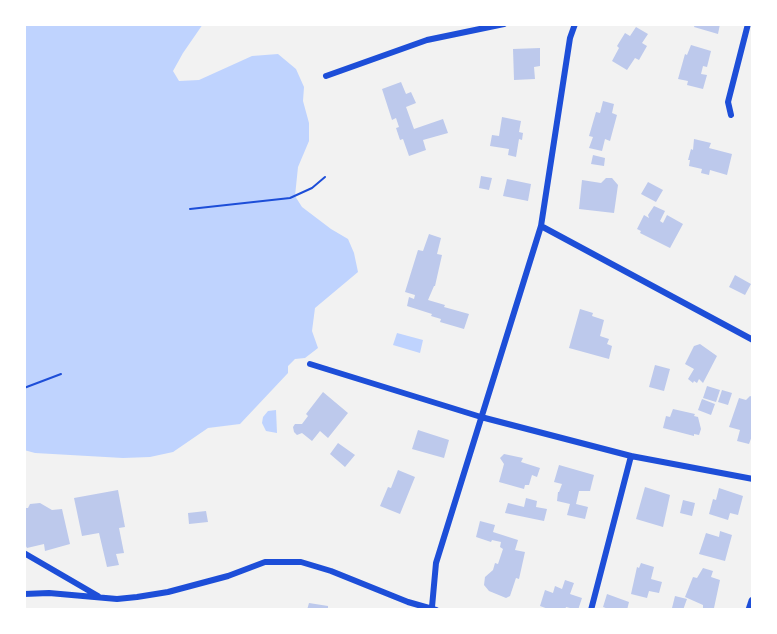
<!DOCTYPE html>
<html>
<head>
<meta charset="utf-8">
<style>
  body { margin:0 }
  #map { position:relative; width:777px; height:634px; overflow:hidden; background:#f2f2f2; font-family:"Noto Sans",sans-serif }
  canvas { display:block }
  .frame { position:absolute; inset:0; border:26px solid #fff; pointer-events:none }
</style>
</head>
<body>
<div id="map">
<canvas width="777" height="634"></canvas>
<div class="frame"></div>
</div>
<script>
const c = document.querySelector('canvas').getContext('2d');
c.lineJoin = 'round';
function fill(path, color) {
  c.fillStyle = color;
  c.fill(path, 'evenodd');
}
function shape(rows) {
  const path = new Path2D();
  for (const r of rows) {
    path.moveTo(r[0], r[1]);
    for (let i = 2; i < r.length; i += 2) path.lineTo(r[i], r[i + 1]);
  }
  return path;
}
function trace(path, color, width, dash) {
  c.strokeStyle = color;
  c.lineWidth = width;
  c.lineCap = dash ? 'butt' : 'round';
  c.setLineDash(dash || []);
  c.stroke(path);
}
fill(shape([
  [24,24,203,24,183,53,173,71,179,81,199,80,252,56,278,54,296,69,304,87,303,101,309,123,309,141,298,167,295,196,302,207,331,229,348,239,354,253,358,272,315,308,312,331,318,348,305,358,295,359,288,366,288,373,240,424,208,428,173,452,150,457,123,458,35,453,24,450],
  [397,333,423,340,420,353,393,345],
  [276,410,277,433,266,431,262,423,263,417,268,411]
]), '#bfd3fe');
fill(shape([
  [695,24,720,24,718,34,694,27],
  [636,27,648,34,642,43,647,46,639,60,635,58,627,70,612,61,619,48,617,46,625,33,630,36],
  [691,45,711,51,707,67,703,66,701,74,707,75,703,89,687,85,688,81,678,79,685,54,687,55],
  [540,48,540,66,534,67,535,79,514,80,513,49],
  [401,82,406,94,411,92,416,103,406,107,414,129,443,119,448,133,423,140,426,150,409,156,403,139,400,140,396,128,399,127,396,118,392,120,382,89],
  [603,101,614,104,612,113,617,115,610,141,605,139,602,151,589,148,593,137,589,136,596,112,600,113],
  [502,117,521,121,519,132,523,133,522,140,519,139,516,157,508,155,509,149,490,146,492,135,499,136],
  [694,139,711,143,709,148,732,154,727,175,710,170,709,175,701,173,702,169,689,166,690,160,688,160,691,149,693,150],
  [593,155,605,158,604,166,591,164],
  [481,176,492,178,489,190,479,188],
  [606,178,612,178,618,185,614,213,579,209,582,180,601,183],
  [507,179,531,184,528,201,503,196],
  [648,182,663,190,656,202,641,194],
  [654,206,665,211,660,221,663,223,667,215,683,224,670,248,640,233,641,231,637,229,644,215,649,218,648,215],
  [429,234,441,238,437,254,442,255,435,286,434,286,428,300,445,305,444,307,469,314,464,329,440,322,441,319,431,316,432,314,407,306,409,297,414,299,415,295,405,292,418,250,423,251],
  [735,275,751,284,745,295,729,287],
  [580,309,593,313,592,316,604,320,600,336,609,339,607,344,612,346,609,359,569,348],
  [700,344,717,356,703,383,699,379,697,383,694,381,693,383,688,379,694,369,685,364,694,346],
  [655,365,670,369,664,391,649,387],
  [707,386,720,390,716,402,703,398],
  [722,390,732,393,728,405,718,402],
  [323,392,348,413,328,438,320,431,312,441,302,433,297,435,294,432,293,427,295,424,302,424,308,416,306,414],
  [750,396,753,397,753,433,749,444,737,441,740,430,729,427,739,398,746,400],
  [702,399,715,404,711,415,698,410],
  [673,409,695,414,694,416,698,417,701,429,699,435,694,434,694,436,663,428,666,416,670,417],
  [418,430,449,440,444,458,412,449],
  [338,443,355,455,345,467,330,454],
  [504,454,523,458,521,462,540,468,537,477,532,475,529,485,525,485,524,489,499,482,504,464,500,458],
  [559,465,594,475,590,491,579,491,576,504,588,507,585,519,567,515,570,504,557,501,558,492,559,492,562,484,554,482],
  [398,470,415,477,400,514,380,506,388,487,391,488],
  [645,487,670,495,663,527,636,519],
  [719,488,743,496,738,515,730,513,728,520,709,514,713,499,716,500],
  [118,490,125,527,119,528,124,553,116,554,119,565,107,567,99,533,82,536,74,498],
  [526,498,537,501,536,507,547,509,544,521,505,513,508,503,524,507],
  [683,500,695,503,692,516,680,513],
  [40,503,52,510,62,509,70,544,45,551,44,544,27,548,24,543,24,508,28,508,30,504],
  [206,511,208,522,189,524,188,513],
  [480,521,495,525,493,532,518,540,515,550,525,552,519,579,516,578,510,596,506,598,489,591,484,585,485,577,493,570,495,563,498,564,503,549,500,547,501,542,492,540,491,542,476,537],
  [720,531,732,535,725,561,699,554,706,533,719,537],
  [641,563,654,567,651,579,662,582,659,593,649,591,647,598,631,594,637,567,639,568],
  [703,568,713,571,711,577,720,580,714,608,708,610,703,609,703,605,685,597,693,577,697,578],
  [565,580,574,583,570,594,582,598,578,610,566,607,565,610,551,610,540,606,545,590,553,593,555,586,562,589],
  [607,594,629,602,627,610,611,610,603,607],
  [675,596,687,599,683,610,672,608],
  [309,603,328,606,328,610,307,610]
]), '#bdc9ec');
trace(shape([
  [190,209,290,198,312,188,325,177],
  [24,388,61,374]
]), '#1d4ed8', 2);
trace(shape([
  [326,76,427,40,504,24],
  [731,115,728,102,748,24],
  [541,226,753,340],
  [310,364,481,417,631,456,753,479],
  [24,553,98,596],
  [24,594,49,593,117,599,137,597,168,592,228,576,265,562,301,562,331,571,408,602,436,610],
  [432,607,436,563,541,226,570,38,575,24],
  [591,610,631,456]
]), '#1d4ed8', 6);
trace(shape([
  [750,610,753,601]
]), '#1d4ed8', 9);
</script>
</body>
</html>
